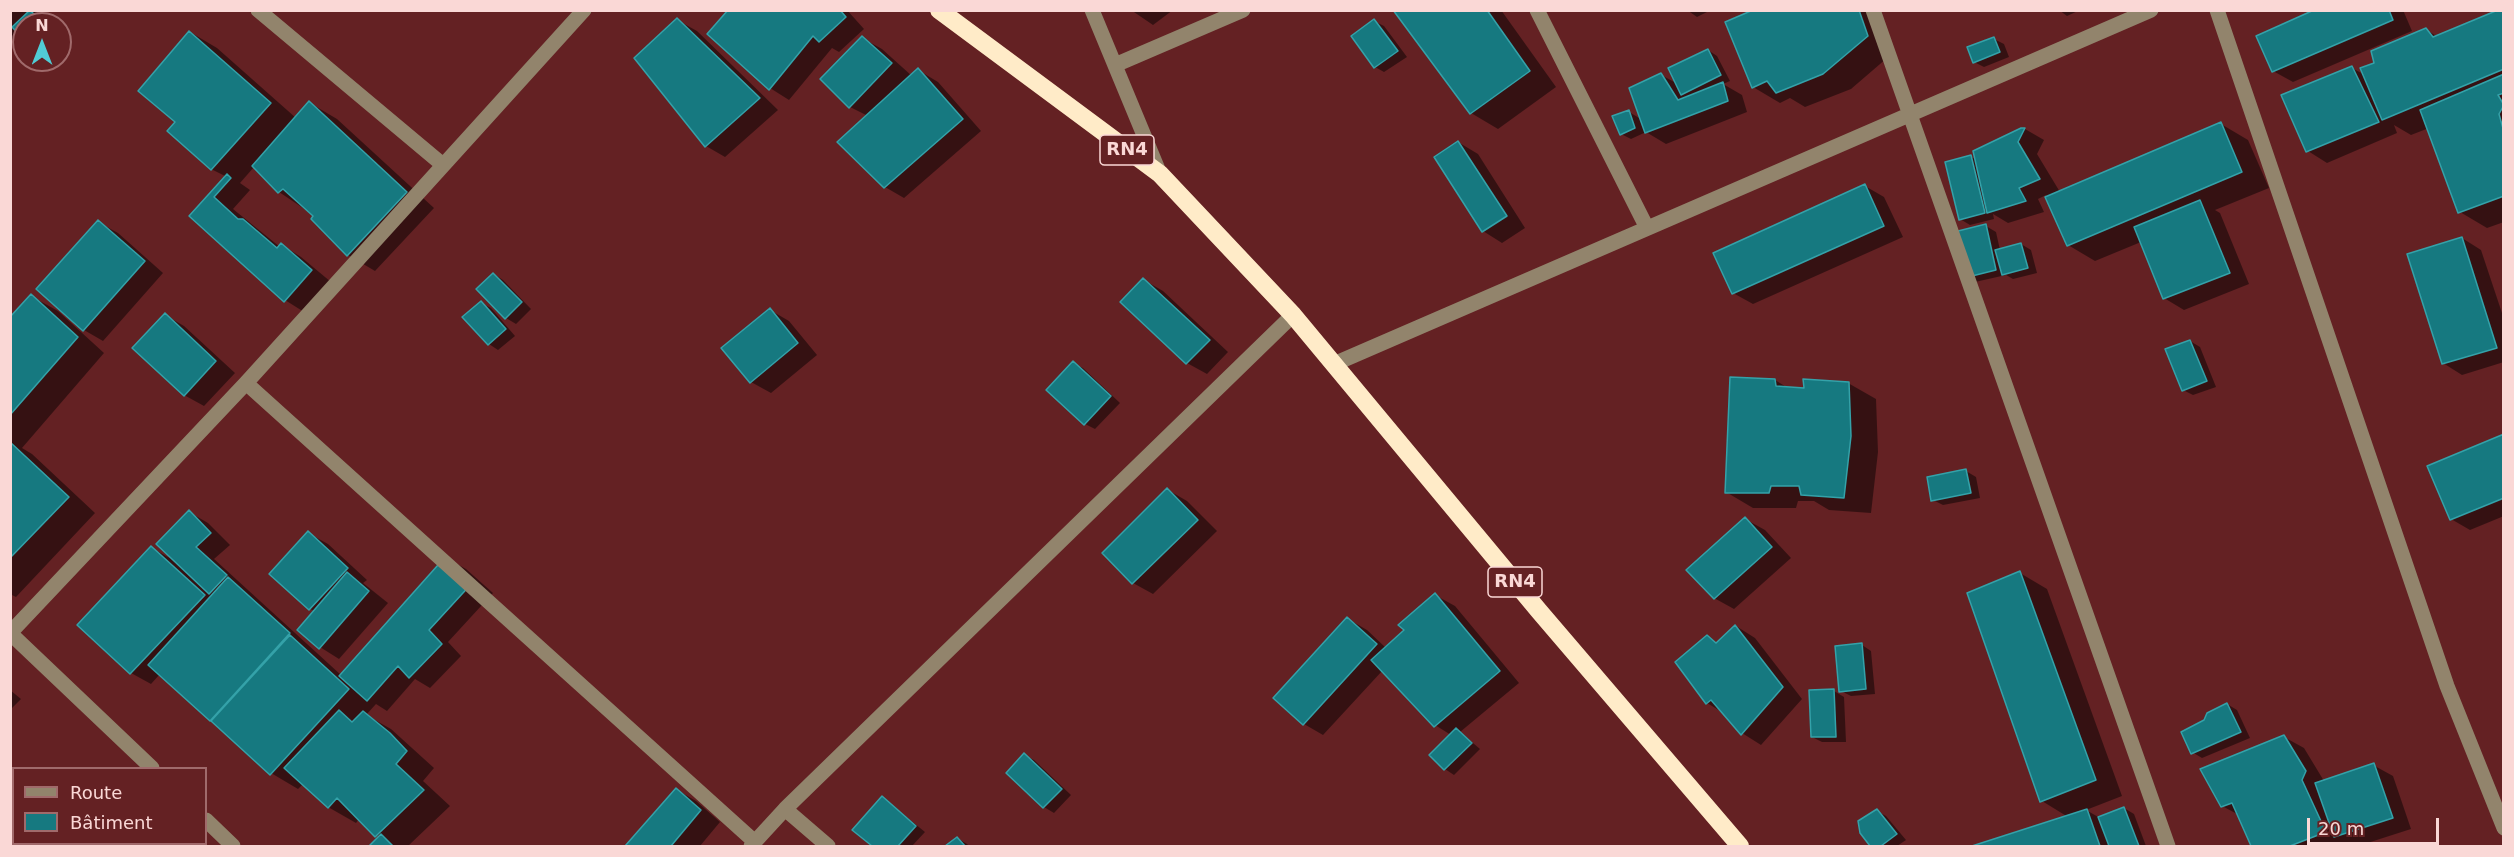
<!DOCTYPE html>
<html>
<head>
<meta charset="utf-8">
<style>
  body { margin:0 }
  #map { position:relative; width:2514px; height:857px; overflow:hidden; background:#642123; font-family:"DejaVu Sans",sans-serif }
  canvas { display:block }
  .frame { position:absolute; inset:0; border:12px solid #fad8d6; pointer-events:none }
  .legend { position:absolute; left:12px; top:767px; width:195px; height:78px; box-sizing:border-box; background:#642123; border:2px solid #a06a6b; margin:0; padding:8px 10px; list-style:none; font-size:18px; color:#fad8d6 }
  .legend li { display:flex; align-items:center; gap:12px; height:30px }
  .legend b { width:30px; border:2px solid #a06a6b }
  .north { position:absolute; left:12px; top:12px; width:60px; height:60px; box-sizing:border-box; background:#642123; border:2px solid #a06a6b; border-radius:50%; rotate:0deg; font-size:16px; font-weight:700; line-height:24px; text-align:center; color:#fad8d6 }
  .north::after { content:''; display:block; margin:auto; width:21px; height:27px; background:#51ccd5; clip-path:polygon(50% 0,100% 100%,50% 72%,0 100%) }
  .scale { position:absolute; left:2307px; top:818px; width:132px; height:27px; box-sizing:border-box; border:3px solid #fad8d6; border-top:0; padding-left:8px; font-size:18px; line-height:21px; white-space:nowrap; color:#fad8d6; -webkit-text-stroke:4px #642123; paint-order:stroke }
</style>
</head>
<body>
<div id="map">
<canvas width="2514" height="857"></canvas>
<div class="frame"></div>
<ul class="legend">
<li><b style="height:8px;background:#92846c"></b>Route</li>
<li><b style="height:16px;background:#167980"></b>Bâtiment</li>
</ul>
<div class="north">N</div>
<div class="scale">20 m</div>
</div>
<script>
const c = document.querySelector('canvas').getContext('2d');
c.lineJoin = 'round';
function fill(path, color) {
  c.fillStyle = color;
  c.fill(path, 'evenodd');
}
function shape(rows) {
  const path = new Path2D();
  for (const r of rows) {
    path.moveTo(r[0], r[1]);
    for (let i = 2; i < r.length; i += 2) path.lineTo(r[i], r[i + 1]);
  }
  return path;
}
function trace(path, color, width, dash) {
  c.strokeStyle = color;
  c.lineWidth = width;
  c.lineCap = dash ? 'butt' : 'round';
  c.setLineDash(dash || []);
  c.stroke(path);
}
function write(font, color, halo, rows, align = 'center') {
  c.font = font + ' "DejaVu Sans",sans-serif';
  c.lineWidth = 4.5;
  c.setLineDash([]);
  c.textBaseline = 'middle';
  c.strokeStyle = halo;
  c.fillStyle = color;
  for (const [text, x, y, turn = 0] of rows) {
    c.save();
    c.translate(x, y);
    c.rotate((+turn || 0) * Math.PI / 180);
    c.textAlign = isNaN(turn) ? turn : align;
    if (halo) c.strokeText(text, 0, 0);
    c.fillText(text, 0, 0);
    c.restore();
  }
}
fill(shape([
  [10,10,39,10,35,15,45,24,24,24,24,38,19,32,10,42],
  [730,10,847,10,864,29,839,52,832,48,789,100,770,88],
  [1131,10,1173,10,1153,25],
  [1395,10,1501,10,1556,87,1498,129,1471,113],
  [1687,10,1711,10,1697,17],
  [1757,10,1878,10,1894,52,1851,89,1805,107,1790,98,1780,103,1753,87],
  [2059,10,2080,10,2067,16],
  [2318,10,2403,10,2412,31,2293,82,2273,71],
  [2504,10,2504,222,2487,228,2460,212,2429,128,2411,135,2394,125,2397,133,2327,163,2308,151,2352,68,2365,75,2376,63,2425,29,2438,37],
  [677,20,697,31,778,110,725,157,706,146],
  [1374,21,1384,26,1407,57,1384,72,1375,67],
  [190,32,217,48,296,118,310,103,337,119,434,208,375,271,348,255,313,219,315,216,279,192,254,167,240,183,250,190,233,209,280,247,282,245,301,257,331,282,304,312,285,300,191,216,227,177,211,169,177,122],
  [862,38,882,49,912,76,918,70,938,82,981,131,904,198,885,187,868,116,850,107,822,79],
  [1994,39,2004,44,2009,57,1984,67,1974,62],
  [1708,50,1717,56,1730,81,1723,84,1742,95,1747,112,1666,144,1646,132,1631,139,1621,134,1629,112,1641,119,1661,75,1678,84],
  [2221,124,2248,140,2269,188,2215,210,2220,213,2249,284,2184,310,2164,298,2141,242,2095,261,2068,245,2046,195,2038,199,2044,212,2008,223,1993,214,1994,219,1970,225,1960,219,1971,157,1977,160,1975,152,2025,129,2044,140,2037,154,2060,192],
  [1458,142,1478,154,1525,228,1502,243,1483,231],
  [1865,186,1884,197,1903,237,1753,304,1733,293],
  [98,222,118,233,163,273,103,341,84,330],
  [1986,226,1996,232,2000,250,2021,244,2031,250,2037,273,2013,279,2006,275,1975,282,1966,277],
  [2462,238,2481,250,2504,319,2504,362,2462,375,2443,363],
  [494,274,503,280,531,309,516,324,506,318,478,289],
  [1144,280,1163,291,1228,352,1207,374,1187,363,1122,302],
  [31,296,58,311,104,353,22,448,32,454,95,513,16,597,10,594,10,320],
  [481,303,491,308,515,336,498,350,489,344],
  [770,310,789,321,817,355,771,393,751,382,723,349],
  [165,315,184,326,235,373,204,406,184,395],
  [2190,341,2200,347,2216,387,2193,395,2183,390],
  [1073,363,1083,368,1120,403,1095,429,1085,424],
  [1775,380,1788,388,1806,389,1848,383,1876,399,1878,452,1871,513,1829,510,1814,501,1798,501,1796,508,1753,508,1726,492],
  [2504,435,2504,516,2470,530,2451,519],
  [1966,471,1976,477,1980,498,1943,505,1933,500],
  [1168,490,1187,501,1217,531,1153,594,1133,583,1104,553],
  [189,512,208,523,230,545,214,559,341,675,446,558,466,569,493,593,448,642,461,656,430,688,415,679,387,711,376,704,366,715,391,729,434,768,423,781,450,806,408,846,371,846,380,838,359,819,356,823,328,807,303,784,298,789,271,773,160,674,151,684,131,673,152,548,173,560],
  [1745,519,1765,530,1791,558,1734,609,1714,598],
  [308,533,328,544,367,580,363,583,388,603,339,659,320,647,315,611,310,609],
  [2020,573,2047,589,2122,796,2086,810,2100,818,2124,808,2134,814,2146,846,1976,846,2068,817,2042,801],
  [1435,595,1455,606,1519,683,1460,732,1480,749,1454,775,1445,769,1451,735,1435,725,1383,670,1323,735,1304,724,1348,619,1367,630,1386,648,1406,630],
  [1736,626,1755,638,1802,699,1761,745,1742,733,1722,712,1707,703,1707,637,1718,644],
  [1862,645,1871,651,1875,694,1851,696,1841,691],
  [10,690,21,699,10,710],
  [1834,691,1844,697,1846,742,1822,742,1812,737],
  [2227,704,2237,710,2250,738,2202,758,2192,752,2205,721],
  [2284,737,2304,748,2324,781,2373,765,2393,776,2411,829,2358,846,2346,843,2337,846,2252,846,2239,815,2222,806],
  [1024,755,1034,760,1071,795,1054,813,1044,807,1008,773],
  [677,790,696,801,720,822,700,846,627,846],
  [883,798,925,832,912,846,874,846,855,830],
  [1877,811,1886,816,1906,840,1897,846,1872,846,1861,832],
  [957,838,967,844,969,846,947,846]
]), '#0007');
const building = shape([
  [30,10,43,24,24,24,24,40,12,27,30,10],
  [728,10,840,10,846,17,819,42,813,36,769,90,707,34,728,10],
  [1393,10,1487,10,1530,71,1470,114,1393,10],
  [1753,10,1859,10,1868,36,1823,74,1776,93,1767,81,1752,88,1725,22,1753,10],
  [2314,10,2389,10,2393,20,2272,72,2256,36,2314,10],
  [2498,10,2504,10,2504,69,2382,120,2360,68,2374,63,2371,51,2426,28,2433,37,2498,10],
  [677,18,760,98,705,147,634,58,677,18],
  [1374,19,1398,51,1374,68,1351,36,1374,19],
  [189,31,271,103,211,170,167,131,175,122,138,91,189,31],
  [862,36,892,63,849,108,820,79,862,36],
  [1994,37,2000,52,1973,63,1967,47,1994,37],
  [1708,49,1721,75,1681,95,1668,68,1708,49],
  [2352,66,2379,122,2306,152,2281,95,2352,66],
  [918,68,963,119,884,188,837,142,918,68],
  [1661,73,1678,100,1723,82,1728,101,1645,133,1629,88,1661,73],
  [2504,74,2504,93,2498,95,2504,105,2499,114,2504,132,2504,196,2458,213,2420,110,2504,74],
  [309,101,407,192,347,256,311,219,313,216,283,189,278,193,252,166,309,101],
  [1629,110,1635,128,1620,135,1612,116,1629,110],
  [2221,122,2242,172,2067,246,2045,197,2221,122],
  [2021,128,2025,128,2018,142,2040,179,2019,188,2026,201,1987,213,1973,151,2021,128],
  [1458,141,1507,216,1482,232,1434,157,1458,141],
  [1971,155,1985,213,1959,220,1945,162,1971,155],
  [227,174,231,178,214,197,238,219,243,219,277,248,281,243,312,270,284,302,189,216,227,174],
  [1865,184,1884,226,1732,294,1713,253,1865,184],
  [2200,200,2230,273,2163,299,2134,227,2200,200],
  [98,220,145,261,83,331,36,289,98,220],
  [1986,224,1996,270,1964,278,1954,232,1986,224],
  [2462,237,2497,348,2442,364,2407,254,2462,237],
  [2021,243,2028,268,2002,275,1995,250,2021,243],
  [493,273,522,302,505,319,476,289,493,273],
  [1143,278,1210,340,1186,364,1120,302,1143,278],
  [31,294,78,337,10,415,10,317,31,294],
  [481,301,506,329,488,345,462,317,481,301],
  [770,308,798,343,750,383,721,348,770,308],
  [165,313,216,361,184,396,132,348,165,313],
  [2190,340,2207,381,2182,391,2165,349,2190,340],
  [1073,361,1111,396,1084,425,1046,390,1073,361],
  [1730,377,1775,379,1776,386,1804,388,1803,379,1849,382,1851,436,1844,498,1801,495,1799,486,1771,486,1769,493,1725,493,1730,377],
  [2504,434,2504,498,2450,520,2427,466,2504,434],
  [10,442,69,497,10,558,10,442],
  [1966,469,1971,493,1931,501,1927,477,1966,469],
  [1167,488,1198,520,1132,584,1102,553,1167,488],
  [189,510,211,533,196,547,227,575,209,594,156,544,189,510],
  [1745,517,1772,547,1714,599,1686,570,1745,517],
  [308,531,348,568,309,610,269,574,308,531],
  [151,546,205,595,130,674,77,625,151,546],
  [446,556,474,581,429,630,442,644,409,678,398,666,367,701,339,676,446,556],
  [2020,571,2096,780,2040,802,1967,593,2020,571],
  [347,572,369,591,319,649,297,630,347,572],
  [228,577,290,633,210,721,148,665,228,577],
  [1435,593,1500,671,1434,727,1371,660,1404,630,1398,625,1435,593],
  [1347,617,1377,644,1303,725,1273,698,1347,617],
  [1735,625,1783,687,1741,735,1711,700,1706,704,1675,662,1707,635,1716,643,1735,625],
  [290,635,349,689,270,775,211,721,290,635],
  [1862,643,1866,689,1839,692,1835,646,1862,643],
  [1834,689,1836,737,1811,737,1809,690,1834,689],
  [2227,703,2241,732,2191,754,2181,732,2204,720,2207,713,2227,703],
  [339,710,352,722,363,711,390,733,407,751,396,764,424,790,375,837,337,798,328,808,284,768,339,710],
  [1456,728,1472,743,1444,770,1429,755,1456,728],
  [2284,735,2306,771,2302,780,2326,832,2290,846,2251,846,2232,803,2221,807,2200,769,2284,735],
  [1024,753,1062,789,1043,808,1006,773,1024,753],
  [2374,763,2393,818,2334,837,2315,783,2374,763],
  [676,788,701,810,671,846,625,846,676,788],
  [882,796,916,826,898,846,872,846,852,830,882,796],
  [2124,807,2139,846,2109,846,2098,817,2124,807],
  [1877,809,1897,834,1881,846,1870,846,1860,833,1858,821,1877,809],
  [2087,809,2100,846,1972,846,2087,809],
  [381,834,393,846,369,846,381,834],
  [957,837,965,846,945,846,957,837]
]);
fill(building, '#167980');
trace(building, '#34a2a9', 1.5);
trace(shape([
  [258,10,443,165],
  [1092,10,1160,174],
  [1537,10,1647,228],
  [1873,10,2168,846],
  [2217,10,2447,686,2504,828],
  [1115,65,1243,10],
  [1334,364,2151,10],
  [246,383,755,842],
  [10,633,246,383,584,10],
  [10,633,152,768],
  [785,809,828,846],
  [206,820,233,846],
  [751,846,785,809,1293,315]
]), '#92846c', 15);
trace(shape([
  [939,10,1160,174,1293,315,1539,611,1740,846]
]), '#ffebc8', 18);
for (const [x, y, w] of [
  [1127,150,54],
  [1515,582,54]
]) {
  const box = new Path2D();
  box.roundRect(x - w / 2, y - 15, w, 30, 4.5);
  c.fillStyle = '#642123';
  c.fill(box);
  trace(box, '#fad8d6', 1.5);
}
write('bold 18px', '#fad8d6', null, [
  ["RN4",1127,150],
  ["RN4",1515,582]
]);
</script>
</body>
</html>
